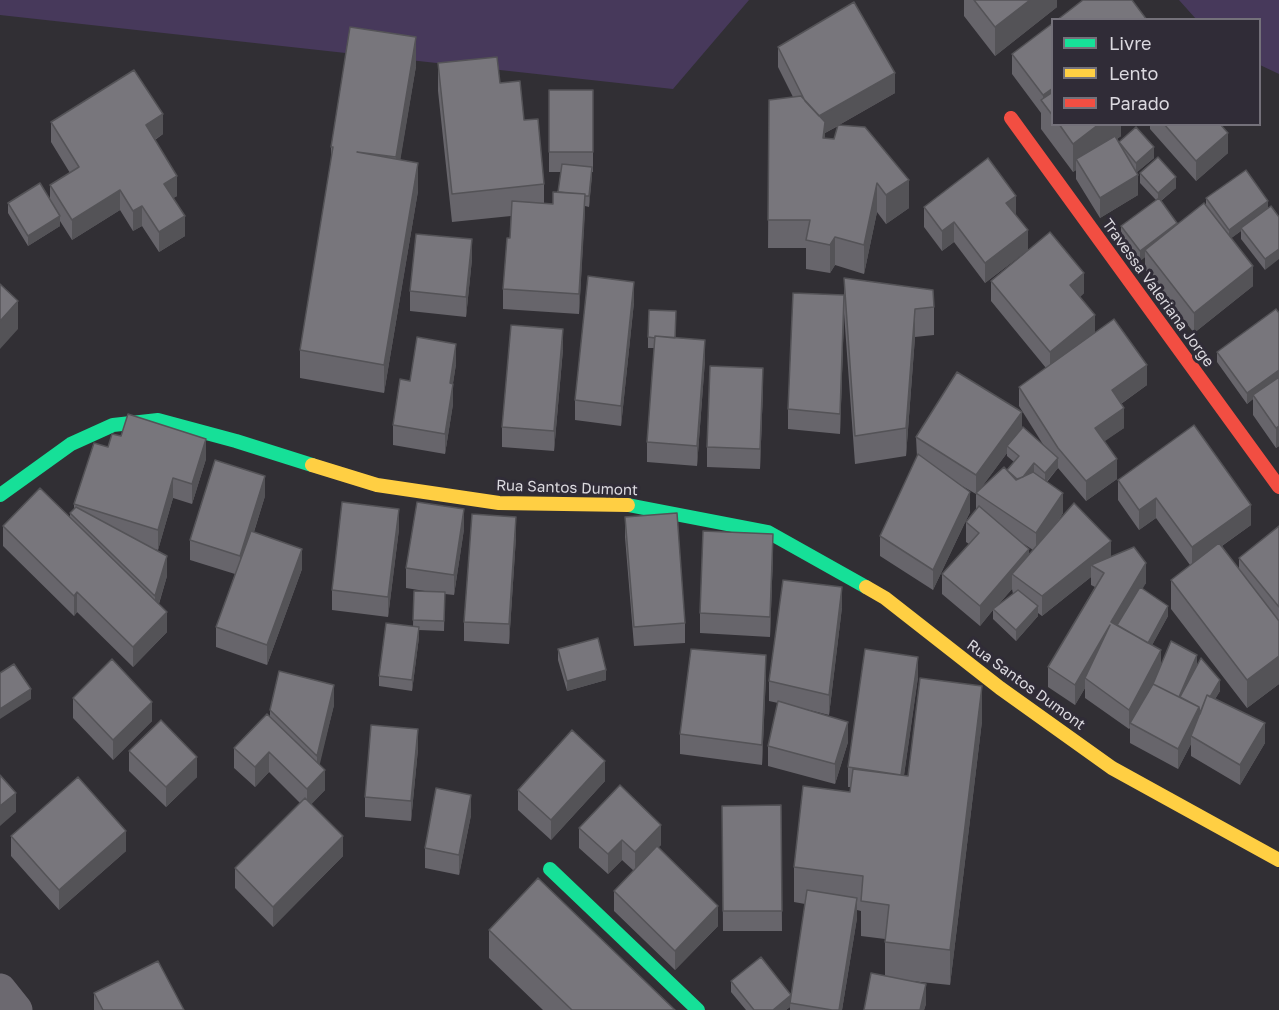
<!DOCTYPE html>
<html>
<head>
<meta charset="utf-8">
<style>
  body { margin:0 }
  #map { position:relative; width:1279px; height:1010px; overflow:hidden; background:#312f34; font-family:"Golos Text",sans-serif }
  canvas { display:block }
  .legend { position:absolute; left:1051px; top:18px; width:210px; height:108px; box-sizing:border-box; background:#302c37; border:2px solid #74717a; margin:0; padding:8px 10px; list-style:none; font-size:18px; color:#dbd9df }
  .legend li { display:flex; align-items:center; gap:12px; height:30px }
  .legend b { width:30px; border:2px solid #74717a }
</style>
</head>
<body>
<div id="map">
<canvas width="1279" height="1010"></canvas>
<ul class="legend">
<li><b style="height:8px;background:#16e098"></b>Livre</li>
<li><b style="height:8px;background:#ffcf43"></b>Lento</li>
<li><b style="height:8px;background:#f24e42"></b>Parado</li>
</ul>
</div>
<script>
const c = document.querySelector('canvas').getContext('2d');
c.lineJoin = 'round';
function fill(path, color) {
  c.fillStyle = color;
  c.fill(path, 'evenodd');
}
function shape(rows) {
  const path = new Path2D();
  for (const r of rows) {
    path.moveTo(r[0], r[1]);
    for (let i = 2; i < r.length; i += 2) path.lineTo(r[i], r[i + 1]);
  }
  return path;
}
function trace(path, color, width, dash) {
  c.strokeStyle = color;
  c.lineWidth = width;
  c.lineCap = dash ? 'butt' : 'round';
  c.setLineDash(dash || []);
  c.stroke(path);
}
function write(font, color, halo, rows, align = 'center') {
  c.font = font + ' "Golos Text",sans-serif';
  c.lineWidth = 6;
  c.setLineDash([]);
  c.textBaseline = 'middle';
  c.strokeStyle = halo;
  c.fillStyle = color;
  for (const [text, x, y, turn = 0] of rows) {
    c.save();
    c.translate(x, y);
    c.rotate((+turn || 0) * Math.PI / 180);
    c.textAlign = isNaN(turn) ? turn : align;
    if (halo) c.strokeText(text, 0, 0);
    c.fillText(text, 0, 0);
    c.restore();
  }
}
fill(shape([
  [0,0,749,0,673,89,0,15],
  [1179,0,1279,0,1279,74,1260,65,1260,20,1196,19]
]), '#47395b');
trace(shape([
  [0,990,16,1010]
]), '#6c6970', 33);
trace(shape([
  [0,495,71,444,113,425,158,420,236,441,312,465],
  [628,505,768,532,866,587],
  [550,869,698,1010]
]), '#16e098', 14);
trace(shape([
  [312,465,377,485,499,503,628,505],
  [866,587,885,598,1000,688,1112,768,1279,860]
]), '#ffcf43', 14);
trace(shape([
  [1011,118,1279,487]
]), '#f24e42', 14);
fill(shape([
  [964,0,1057,0,1057,7,995,56,964,16],
  [1053,23,1053,124,1121,124,1121,136,1117,139,1119,142,1154,158,1137,172,1138,195,1100,218,1076,179,1076,170,1073,172,1041,129,1041,113,1012,74,1012,54],
  [778,47,895,93,839,125,909,208,886,224,877,212,864,274,835,265,830,273,806,269,806,248,768,248,769,100,793,97,778,67],
  [838,126,834,139,825,138,825,133],
  [438,63,500,83,524,120,544,184,544,204,553,204,558,192,561,172,549,172,549,90,593,90,593,172,592,172,589,207,585,206,579,314,503,309,503,289,510,238,511,216,452,222,438,91],
  [416,66,400,160,418,191,384,393,300,378,300,350,331,163,331,147],
  [51,122,163,134,155,140,177,196,173,198,185,236,159,252,142,226,133,231,120,210,72,240,60,221,60,226,28,246,8,213,8,203,50,199,50,185,70,173,51,142],
  [1150,124,1220,124,1228,153,1196,181,1150,129],
  [1140,173,1176,188,1161,201,1177,225,1206,206,1206,198,1268,201,1265,270,1241,239,1241,231,1231,238,1253,286,1194,333,1145,270,1145,257,1140,261,1121,236,1121,226,1156,200,1140,183],
  [924,207,1016,216,1028,250,985,283,954,242,942,251,924,227],
  [472,259,466,317,410,311,410,291],
  [844,278,934,307,934,335,915,337,906,456,855,464,844,313,840,434,788,429,788,409,844,295],
  [991,281,1084,293,1080,297,1095,333,1147,385,1121,404,1124,428,1104,441,1117,479,1086,501,1058,468,1047,482,1063,513,1057,523,1111,557,1146,583,1142,588,1168,616,1152,645,1161,666,1197,665,1220,691,1215,699,1265,743,1240,785,1191,756,1191,744,1178,769,1130,743,1130,728,1129,729,1085,698,1085,688,1075,705,1048,687,1048,667,1095,587,1091,585,1091,577,1042,616,1038,613,1038,616,1016,641,993,619,993,610,980,626,942,594,942,574,969,544,966,542,966,522,976,511,976,494,957,483,970,512,933,590,880,556,880,536,917,457,916,437,1022,428,1044,446,1019,406,1019,387,1046,368,991,301],
  [1007,453,1007,456,1014,462,1007,470,981,488],
  [1024,544,1033,550,1029,554],
  [1012,589,1013,594,997,606],
  [634,302,621,426,575,420,575,400],
  [1279,313,1279,446,1276,448,1253,415,1253,399,1247,404,1217,362,1217,352],
  [676,322,675,338,705,360,697,466,647,462,647,442,654,348,648,348,648,337],
  [563,349,554,451,502,447,502,427],
  [456,364,453,383,453,404,445,454,393,445,393,425],
  [763,388,760,469,707,467,707,447],
  [108,447,206,459,192,504,173,498,158,550,154,549,167,576,159,604,167,632,133,667,77,612,74,616,3,546,3,526,70,517,70,513,74,509,74,504],
  [1118,480,1251,525,1222,546,1239,570,1239,558,1279,526,1279,684,1247,708,1171,609,1171,580,1190,565,1156,518,1139,530,1118,500],
  [265,496,254,532,302,569,267,665,216,647,216,627,235,574,190,560,190,540],
  [625,517,685,623,685,643,634,646,625,537],
  [399,529,388,617,332,610,332,590],
  [464,529,454,595,445,594,444,631,419,630,419,637,412,691,379,686,379,676,413,626,414,591,431,592,406,588,406,568],
  [516,537,509,644,464,641,464,622],
  [773,554,770,637,700,633,700,613],
  [842,607,829,715,805,709,848,742,835,784,768,766,768,746,778,703,769,701,769,681],
  [558,649,606,680,567,691,558,660],
  [766,675,762,765,680,754,680,734],
  [918,677,904,775,908,776,982,721,950,985,911,981,926,1004,924,1010,864,1010,885,975,885,939,861,936,861,911,857,910,857,918,842,1010,790,1010,790,1007,786,1010,746,1010,731,992,731,981,791,995,805,904,794,902,794,867,850,792,851,787,848,787,848,767],
  [73,698,152,721,113,760,73,718],
  [334,705,319,764,325,790,311,804,343,856,273,927,235,888,235,868,300,803,269,772,255,787,234,768,234,748,270,716,270,710],
  [418,749,411,821,365,817,365,797],
  [129,751,197,777,166,807,129,771],
  [605,781,551,840,518,810,518,790],
  [781,805,782,931,723,931,722,806],
  [471,815,459,875,425,868,425,848],
  [579,828,661,845,658,847,718,926,675,970,614,911,614,891,634,871,622,860,608,874,579,848],
  [11,836,126,851,59,910,11,856],
  [489,930,675,1010,543,1010,489,958],
  [94,993,184,1010,94,1010]
]), '#67656b');
fill(shape([
  [1030,0,1057,0,1057,7,995,56,995,27],
  [416,37,416,66,396,186,396,157],
  [895,73,895,93,825,133,825,150,814,119],
  [1053,88,1053,108,1043,103,1043,95],
  [163,114,163,134,146,145,146,125],
  [1099,124,1121,124,1121,136,1081,166,1076,159,1076,170,1073,172,1073,144],
  [1228,133,1228,153,1196,181,1196,161],
  [1154,147,1154,158,1136,173,1136,163],
  [418,163,418,191,384,393,384,365],
  [592,167,592,177,589,207,589,196],
  [1138,175,1138,195,1100,218,1100,198],
  [177,176,177,196,164,204,164,184],
  [1176,177,1176,188,1158,203,1158,193],
  [909,180,909,208,886,224,886,195],
  [877,183,877,212,864,274,864,245],
  [120,190,120,210,72,240,72,220],
  [585,194,585,214,579,314,579,294],
  [1016,196,1016,216,1006,203],
  [1268,201,1268,211,1241,228,1241,231,1229,240,1229,230],
  [142,206,142,226,133,231,133,211],
  [60,216,60,226,28,246,28,236],
  [185,216,185,236,159,252,159,232],
  [954,222,954,242,942,251,942,231],
  [1177,223,1177,234,1145,250,1145,257,1140,261,1140,251],
  [1028,230,1028,250,985,283,985,263],
  [835,237,835,265,830,273,830,245],
  [472,239,472,259,466,317,466,297],
  [1279,249,1279,259,1265,270,1265,259],
  [1253,266,1253,286,1194,333,1194,313],
  [1084,273,1084,293,1070,305,1070,285],
  [634,282,634,302,621,426,621,406],
  [844,295,844,315,840,434,840,414],
  [18,301,18,329,0,349,0,321],
  [915,309,915,337,906,456,906,428],
  [1095,315,1095,334,1050,372,1050,352],
  [563,329,563,349,554,451,554,431],
  [705,340,705,360,697,466,697,446],
  [456,344,456,364,450,403,450,383],
  [1147,365,1147,385,1112,410,1112,390],
  [763,368,763,388,760,469,760,449],
  [1279,370,1279,380,1253,395,1253,399,1247,404,1247,393],
  [453,384,453,404,445,454,445,434],
  [1124,408,1124,428,1095,448,1095,428],
  [1022,412,1022,432,1007,446,1007,453,976,495,976,475],
  [1279,426,1279,446,1276,448,1276,428],
  [206,439,206,459,192,504,192,484],
  [1058,458,1058,468,1045,483,1045,473],
  [1117,459,1117,479,1086,501,1086,481],
  [1034,463,1034,473,1019,481],
  [265,476,265,496,240,576,240,556],
  [173,478,173,498,158,550,158,530],
  [970,492,970,512,933,590,933,570],
  [1063,493,1063,513,1036,553,1036,533],
  [1156,498,1156,518,1139,530,1139,510],
  [1251,505,1251,525,1192,567,1192,547],
  [399,509,399,529,388,617,388,597],
  [464,509,464,529,454,595,454,575],
  [516,517,516,537,509,644,509,624],
  [773,534,773,554,770,637,770,617],
  [1111,541,1111,561,1091,565,1091,577,1042,616,1042,596],
  [302,549,302,569,267,665,267,645],
  [1029,549,1029,569,1012,574,1012,589,994,610,993,609,993,610,980,626,980,606],
  [167,556,167,576,155,616,155,596],
  [1146,563,1146,583,1117,632,1111,622],
  [842,587,842,607,829,715,829,695],
  [77,592,77,612,74,616,74,596],
  [1038,606,1038,616,1016,641,1016,630],
  [1168,606,1168,616,1144,660,1144,650],
  [167,612,167,632,133,667,133,647],
  [1110,625,1085,678,1085,688,1075,705,1075,685],
  [419,627,419,637,412,691,412,680],
  [1161,650,1161,670,1132,724,1130,723,1129,729,1129,710],
  [766,655,766,675,762,765,762,745],
  [1197,655,1197,665,1182,702,1178,700],
  [1279,656,1279,684,1247,708,1247,680],
  [918,657,918,677,901,796,901,776],
  [606,670,606,680,567,691,567,681],
  [1220,680,1220,691,1200,724,1200,714],
  [334,685,334,705,317,776,317,756],
  [982,686,982,721,950,985,950,950],
  [31,689,31,699,0,719,0,709],
  [152,702,152,721,113,760,113,740],
  [1199,707,1199,727,1191,736,1191,744,1178,769,1178,749],
  [848,722,848,742,835,784,835,764],
  [1265,723,1265,743,1240,785,1240,765],
  [418,729,418,749,411,821,411,801],
  [269,752,269,772,255,787,255,767],
  [197,757,197,777,166,807,166,787],
  [605,761,605,781,551,840,551,820],
  [325,770,325,790,307,809,307,789],
  [16,793,16,812,0,826,0,806],
  [471,795,471,815,459,875,459,855],
  [661,825,661,845,635,872,635,852],
  [126,831,126,851,59,910,59,890],
  [343,836,343,856,273,927,273,907],
  [622,840,622,860,608,874,608,854],
  [857,898,857,918,842,1010,839,1010],
  [718,906,718,926,675,970,675,951],
  [926,984,926,1004,924,1010,920,1010],
  [791,995,790,1007,786,1010,773,1010]
]), '#545357');
const building = shape([
  [974,0,1030,0,995,27,974,0],
  [1083,0,1132,0,1147,20,1057,20,1083,0],
  [854,2,895,73,819,116,805,101,778,47,854,2],
  [1053,23,1053,88,1043,95,1012,54,1053,23],
  [350,27,416,37,396,157,357,152,418,163,384,365,300,350,333,147,331,147,350,27],
  [497,57,500,83,520,81,524,120,538,119,544,184,452,194,438,63,497,57],
  [134,70,163,114,146,125,177,176,164,184,185,216,159,232,142,206,133,211,120,190,72,220,50,185,79,167,51,122,134,70],
  [549,90,593,90,593,152,549,152,549,90],
  [1053,92,1053,116,1041,100,1053,92],
  [801,96,825,122,823,138,834,139,838,125,865,127,909,180,886,195,877,183,864,245,835,237,830,245,806,240,810,220,768,220,769,100,801,96],
  [1059,124,1099,124,1073,144,1059,124],
  [1164,124,1220,124,1228,133,1196,161,1164,124],
  [1136,127,1154,147,1136,163,1119,142,1136,127],
  [1115,136,1138,175,1100,198,1076,159,1115,136],
  [1158,157,1176,177,1158,193,1140,173,1158,157],
  [988,158,1016,196,1006,203,1028,230,985,263,954,222,942,231,924,207,988,158],
  [562,164,592,167,589,196,585,196,585,194,558,192,562,164],
  [1246,170,1268,201,1229,230,1206,198,1246,170],
  [40,183,60,216,28,236,8,203,40,183],
  [553,192,585,194,579,294,503,289,507,238,510,238,512,201,553,204,553,192],
  [1159,198,1177,223,1140,251,1121,226,1159,198],
  [1204,203,1253,266,1194,313,1145,250,1204,203],
  [1271,206,1279,217,1279,249,1265,259,1241,228,1271,206],
  [1050,232,1084,273,1070,285,1095,315,1050,352,991,281,1050,232],
  [416,234,472,239,466,297,410,291,416,234],
  [588,276,634,282,621,406,575,400,588,276],
  [844,278,933,290,934,307,915,309,906,428,855,436,844,278],
  [0,284,18,301,0,321,0,284],
  [793,293,844,295,840,414,788,409,793,293],
  [1276,309,1279,313,1279,370,1247,393,1217,352,1276,309],
  [649,310,676,311,675,338,655,336,655,338,648,337,649,310],
  [1114,319,1147,365,1112,390,1124,408,1095,428,1117,459,1086,481,1058,448,1019,387,1114,319],
  [511,325,563,329,554,431,502,427,511,325],
  [655,336,705,340,697,446,647,442,655,336],
  [417,337,456,344,450,383,453,384,445,434,393,425,400,379,410,381,417,337],
  [710,366,763,368,760,449,707,447,710,366],
  [957,372,1022,412,976,475,916,437,957,372],
  [1279,377,1279,426,1276,428,1253,395,1279,377],
  [128,414,206,439,192,484,173,478,158,530,74,504,94,443,108,447,112,434,121,436,128,414],
  [1194,425,1251,505,1192,547,1156,498,1139,510,1118,480,1194,425],
  [1023,427,1058,458,1045,473,1034,463,1023,477,1017,479,1007,470,1019,456,1007,446,1023,427],
  [918,454,970,492,933,570,880,536,918,454],
  [215,460,265,476,240,556,190,540,215,460],
  [1004,467,1016,480,1033,472,1063,493,1036,533,976,493,1004,467],
  [40,488,167,612,133,647,77,592,74,596,3,526,40,488],
  [342,502,399,509,388,597,332,590,342,502],
  [417,502,464,509,454,575,406,568,417,502],
  [1074,503,1111,541,1042,596,1012,574,1074,503],
  [979,506,1029,549,980,606,942,574,979,533,966,522,979,506],
  [76,507,167,556,155,596,70,513,76,507],
  [677,513,685,623,634,627,625,517,677,513],
  [472,514,516,517,509,624,464,622,472,514],
  [1279,526,1279,607,1239,558,1279,526],
  [251,531,302,549,267,645,216,627,251,531],
  [703,531,773,534,770,617,700,613,703,531],
  [1219,543,1279,621,1279,656,1247,680,1171,580,1219,543],
  [1134,547,1146,563,1111,622,1161,650,1129,710,1085,678,1110,625,1075,685,1048,667,1104,573,1091,565,1134,547],
  [783,580,842,587,829,695,769,681,783,580],
  [1140,587,1168,606,1148,643,1117,625,1140,587],
  [1018,590,1038,606,1016,630,993,609,1018,590],
  [414,591,445,592,444,621,413,620,414,591],
  [386,623,419,627,412,680,379,676,386,623],
  [598,638,606,670,567,681,558,649,598,638],
  [1171,641,1197,655,1179,697,1153,684,1171,641],
  [691,649,766,655,762,745,680,734,691,649],
  [865,649,918,657,901,775,848,767,865,649],
  [1201,658,1220,680,1210,697,1207,695,1200,714,1199,707,1180,697,1201,658],
  [112,659,152,702,113,740,73,698,112,659],
  [14,664,31,689,0,709,0,673,14,664],
  [279,671,334,685,317,756,270,710,279,671],
  [920,678,982,686,950,950,885,942,889,905,861,901,863,876,794,867,803,786,850,792,853,769,908,776,920,678],
  [1153,684,1199,707,1178,749,1130,723,1153,684],
  [1207,695,1265,723,1240,765,1191,736,1207,695],
  [778,701,848,722,835,764,768,746,778,701],
  [267,714,325,770,307,789,269,752,255,767,234,748,267,714],
  [161,720,197,757,166,787,129,751,161,720],
  [371,725,418,729,411,801,365,797,371,725],
  [572,730,605,761,551,820,518,790,572,730],
  [0,775,16,793,0,806,0,775],
  [78,777,126,831,59,890,11,836,78,777],
  [620,785,661,825,635,852,622,840,608,854,579,828,620,785],
  [436,788,471,795,459,855,425,848,436,788],
  [305,798,343,836,273,907,235,868,305,798],
  [781,805,782,911,723,911,722,806,781,805],
  [657,846,718,906,675,951,614,891,657,846],
  [538,878,675,1010,572,1010,489,930,538,878],
  [807,890,857,898,839,1010,832,1010,790,1003,807,890],
  [761,957,791,995,773,1010,754,1010,731,981,761,957],
  [158,961,184,1010,103,1010,94,993,158,961],
  [871,973,926,984,920,1010,864,1010,871,973]
]);
fill(building, '#78767c');
trace(building, '#545357', 1.5);
write('15px', '#dbd9df', '#302c37', [
  ["Travessa Valeriana Jorge",1158,293,54],
  ["Rua Santos Dumont",567,488,2],
  ["Rua Santos Dumont",1026,685,36]
]);
</script>
</body>
</html>
